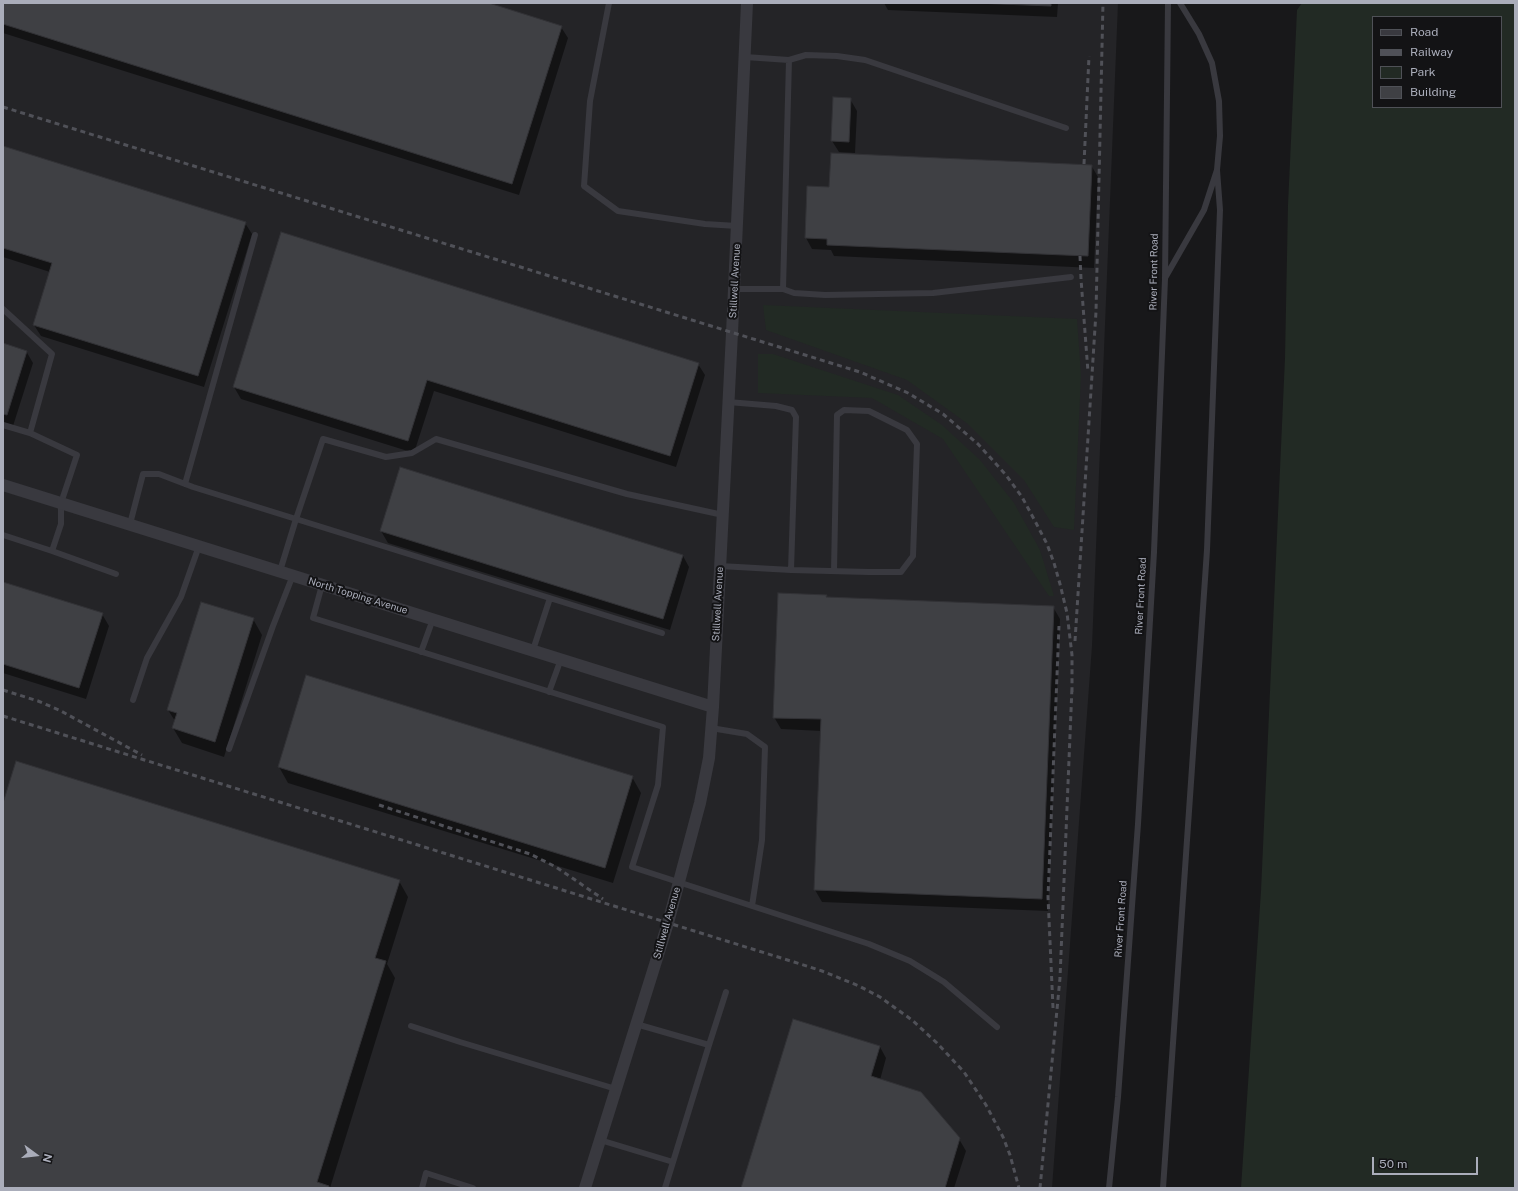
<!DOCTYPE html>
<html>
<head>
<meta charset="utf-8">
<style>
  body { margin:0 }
  #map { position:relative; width:1518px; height:1191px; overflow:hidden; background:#18181a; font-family:"Public Sans",sans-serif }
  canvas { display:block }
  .frame { position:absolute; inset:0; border:4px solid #aaadba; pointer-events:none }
  .legend { position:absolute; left:1372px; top:16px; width:130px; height:92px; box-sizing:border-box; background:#131315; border:1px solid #4f5157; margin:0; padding:5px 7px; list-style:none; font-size:12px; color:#aaadba }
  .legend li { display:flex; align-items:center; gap:8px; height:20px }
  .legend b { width:20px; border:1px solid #4f5157 }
  .north { position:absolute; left:16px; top:1135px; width:40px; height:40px; -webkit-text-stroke:3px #131315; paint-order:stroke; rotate:105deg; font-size:11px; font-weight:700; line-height:16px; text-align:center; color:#aaadba }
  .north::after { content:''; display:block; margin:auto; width:14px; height:18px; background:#aaadba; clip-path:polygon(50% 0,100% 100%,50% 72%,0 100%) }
  .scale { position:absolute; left:1372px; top:1157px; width:106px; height:18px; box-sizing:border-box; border:2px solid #aaadba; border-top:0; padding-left:5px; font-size:12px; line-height:14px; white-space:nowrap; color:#aaadba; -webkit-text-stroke:3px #131315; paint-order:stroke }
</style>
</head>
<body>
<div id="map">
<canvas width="1518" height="1191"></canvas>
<div class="frame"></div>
<ul class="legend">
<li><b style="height:5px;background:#39393f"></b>Road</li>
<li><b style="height:5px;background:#505158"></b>Railway</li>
<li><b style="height:11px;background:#222a24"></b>Park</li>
<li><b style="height:11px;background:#3f4044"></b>Building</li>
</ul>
<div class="north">N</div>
<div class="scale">50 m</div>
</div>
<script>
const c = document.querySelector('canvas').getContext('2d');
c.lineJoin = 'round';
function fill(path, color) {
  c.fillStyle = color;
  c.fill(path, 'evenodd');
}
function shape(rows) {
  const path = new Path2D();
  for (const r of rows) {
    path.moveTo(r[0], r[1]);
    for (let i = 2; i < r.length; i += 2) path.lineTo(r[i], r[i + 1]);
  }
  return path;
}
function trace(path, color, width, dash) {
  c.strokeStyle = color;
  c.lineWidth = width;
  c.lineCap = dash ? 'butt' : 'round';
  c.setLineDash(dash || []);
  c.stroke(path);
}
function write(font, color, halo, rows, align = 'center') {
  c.font = font + ' "Public Sans",sans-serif';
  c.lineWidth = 4;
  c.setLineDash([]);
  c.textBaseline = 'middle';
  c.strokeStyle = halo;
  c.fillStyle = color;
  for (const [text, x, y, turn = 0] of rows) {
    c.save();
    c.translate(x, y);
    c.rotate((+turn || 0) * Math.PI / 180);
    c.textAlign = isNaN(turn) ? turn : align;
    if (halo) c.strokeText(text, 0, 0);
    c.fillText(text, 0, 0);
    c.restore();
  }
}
fill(shape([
  [3,3,1118,3,1092,646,1052,1188,3,1188]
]), '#242427');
fill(shape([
  [1302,3,1515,3,1515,1188,1241,1188,1261,891,1285,358,1288,205,1297,10],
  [1373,17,1501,17,1501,107,1373,107],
  [763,305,1077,319,1081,375,1074,530,1054,527,1024,480,968,424,907,380,766,330],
  [758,354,773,354,898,395,942,425,980,460,1014,503,1040,550,1054,596,1049,596,943,439,872,398,758,393]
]), '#222a24');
fill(shape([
  [3,3,486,3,561,27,568,38,519,195,3,33],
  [884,3,1058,3,1057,17,888,10],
  [850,99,857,111,855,153,839,152,832,141],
  [3,148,245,223,252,234,204,387,41,336,34,325,50,272,3,257],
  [1091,165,1098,177,1094,268,834,256,831,250,812,249,806,238,830,188],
  [3,344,26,351,33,363,13,426,3,423],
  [698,364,705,375,676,467,434,391,414,453,241,399,234,387],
  [381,531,683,556,689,567,670,630,388,543],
  [3,584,102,614,109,626,86,699,3,673],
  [826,596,827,598,1053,607,1060,619,1048,911,822,902,815,890,822,731,781,729,774,717],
  [253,619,262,635,224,757,182,743,173,728,175,721,168,710],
  [279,767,632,777,641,793,613,883,288,783],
  [3,806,399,881,408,897,387,964,395,978,330,1188,3,1188],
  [880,1047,886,1058,880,1080,959,1139,966,1151,954,1188,742,1188]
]), '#0007');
const building = shape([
  [3,3,489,3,562,26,512,184,3,24,3,3],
  [975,3,1051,3,1051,6,975,3],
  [833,97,851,98,849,142,831,141,833,97],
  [3,146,246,222,198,376,33,325,52,263,3,248,3,146],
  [831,153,1092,165,1088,256,827,245,827,239,805,238,807,186,829,187,831,153],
  [281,232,699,363,670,456,427,380,408,441,233,387,281,232],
  [3,343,27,351,7,415,3,414,3,343],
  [400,467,683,555,663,619,380,531,400,467],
  [3,582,103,613,79,688,3,664,3,582],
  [778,593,827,595,826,597,1054,606,1042,899,814,890,821,719,773,718,778,593],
  [201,602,254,618,215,742,172,728,177,713,167,710,201,602],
  [306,675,633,776,605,868,278,767,306,675],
  [16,761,400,880,375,958,386,961,317,1182,329,1186,329,1188,3,1188,3,803,16,761],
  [793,1019,880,1046,871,1076,921,1092,960,1138,945,1188,741,1188,793,1019]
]);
fill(building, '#3f4044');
trace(building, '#323236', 1);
trace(shape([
  [609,3,590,101,584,186,618,211,705,224,737,226],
  [789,60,806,55,837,56,865,60,1066,128],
  [1165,278,1204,210,1217,170,1220,136,1219,101,1212,63,1199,34,1180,3],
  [734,289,783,289,789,60,745,57],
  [783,289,794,293,825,295,933,293,1071,277],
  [3,309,52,354,30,433],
  [3,425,30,433,77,455,61,503,61,524,52,551,3,535],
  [185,484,255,235],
  [130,524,143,474,159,474,193,487,296,519,323,439,386,457,412,453,436,439,627,494,723,515],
  [52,551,116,574],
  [720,566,791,570,796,417,792,410,776,406,728,402],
  [791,570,869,572,901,572,913,556,917,444,907,430,869,411,844,410,837,415,834,571],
  [280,571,296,519,662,633],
  [322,585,313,618,663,727,658,785,632,867,869,944,910,961,944,982,997,1027],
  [533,650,550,598],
  [421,652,433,619],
  [549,692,561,659],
  [133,700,147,658,181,597,199,546],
  [711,728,747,734,765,747,762,840,752,906],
  [229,749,273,626,293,575],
  [411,1026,460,1042,616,1089],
  [709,1045,726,992],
  [600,1140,673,1162,709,1045,636,1024],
  [422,1188,426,1173,473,1188],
  [665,1188,673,1162],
  [1109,1188,1118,1097,1138,824,1154,552,1165,279,1168,3],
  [1163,1188,1207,550,1220,210,1217,170]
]), '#39393f', 6);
trace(shape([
  [3,485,713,707],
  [585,1188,668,923,700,803,709,758,713,707,732,333,747,3]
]), '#39393f', 12);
trace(shape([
  [3,107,860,372,908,393,943,414,978,444,1006,475,1022,497,1035,521,1047,544,1054,563,1060,584,1067,613,1072,655,1072,692],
  [1084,164,1089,56],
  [1080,256,1081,279,1088,372],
  [1075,641,1096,312,1103,3],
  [3,690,38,701,59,710,142,755],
  [3,716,794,962,822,971,859,986,880,997,912,1020,937,1043,964,1072,986,1105,1003,1137,1010,1155,1019,1188],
  [379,805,530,854,556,867,603,899],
  [1053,1008,1048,897,1059,626],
  [1040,1188,1060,978,1072,687]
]), '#505158', 3, [5, 4]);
write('10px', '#aaadba', '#131315', [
  ["River Front Road",1154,272,-89],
  ["Stillwell Avenue",735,281,-87],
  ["North Topping Avenue",358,596,17],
  ["River Front Road",1141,596,-87],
  ["Stillwell Avenue",718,604,-87],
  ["River Front Road",1121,919,-86],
  ["Stillwell Avenue",667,923,-74]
]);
</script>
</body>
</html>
